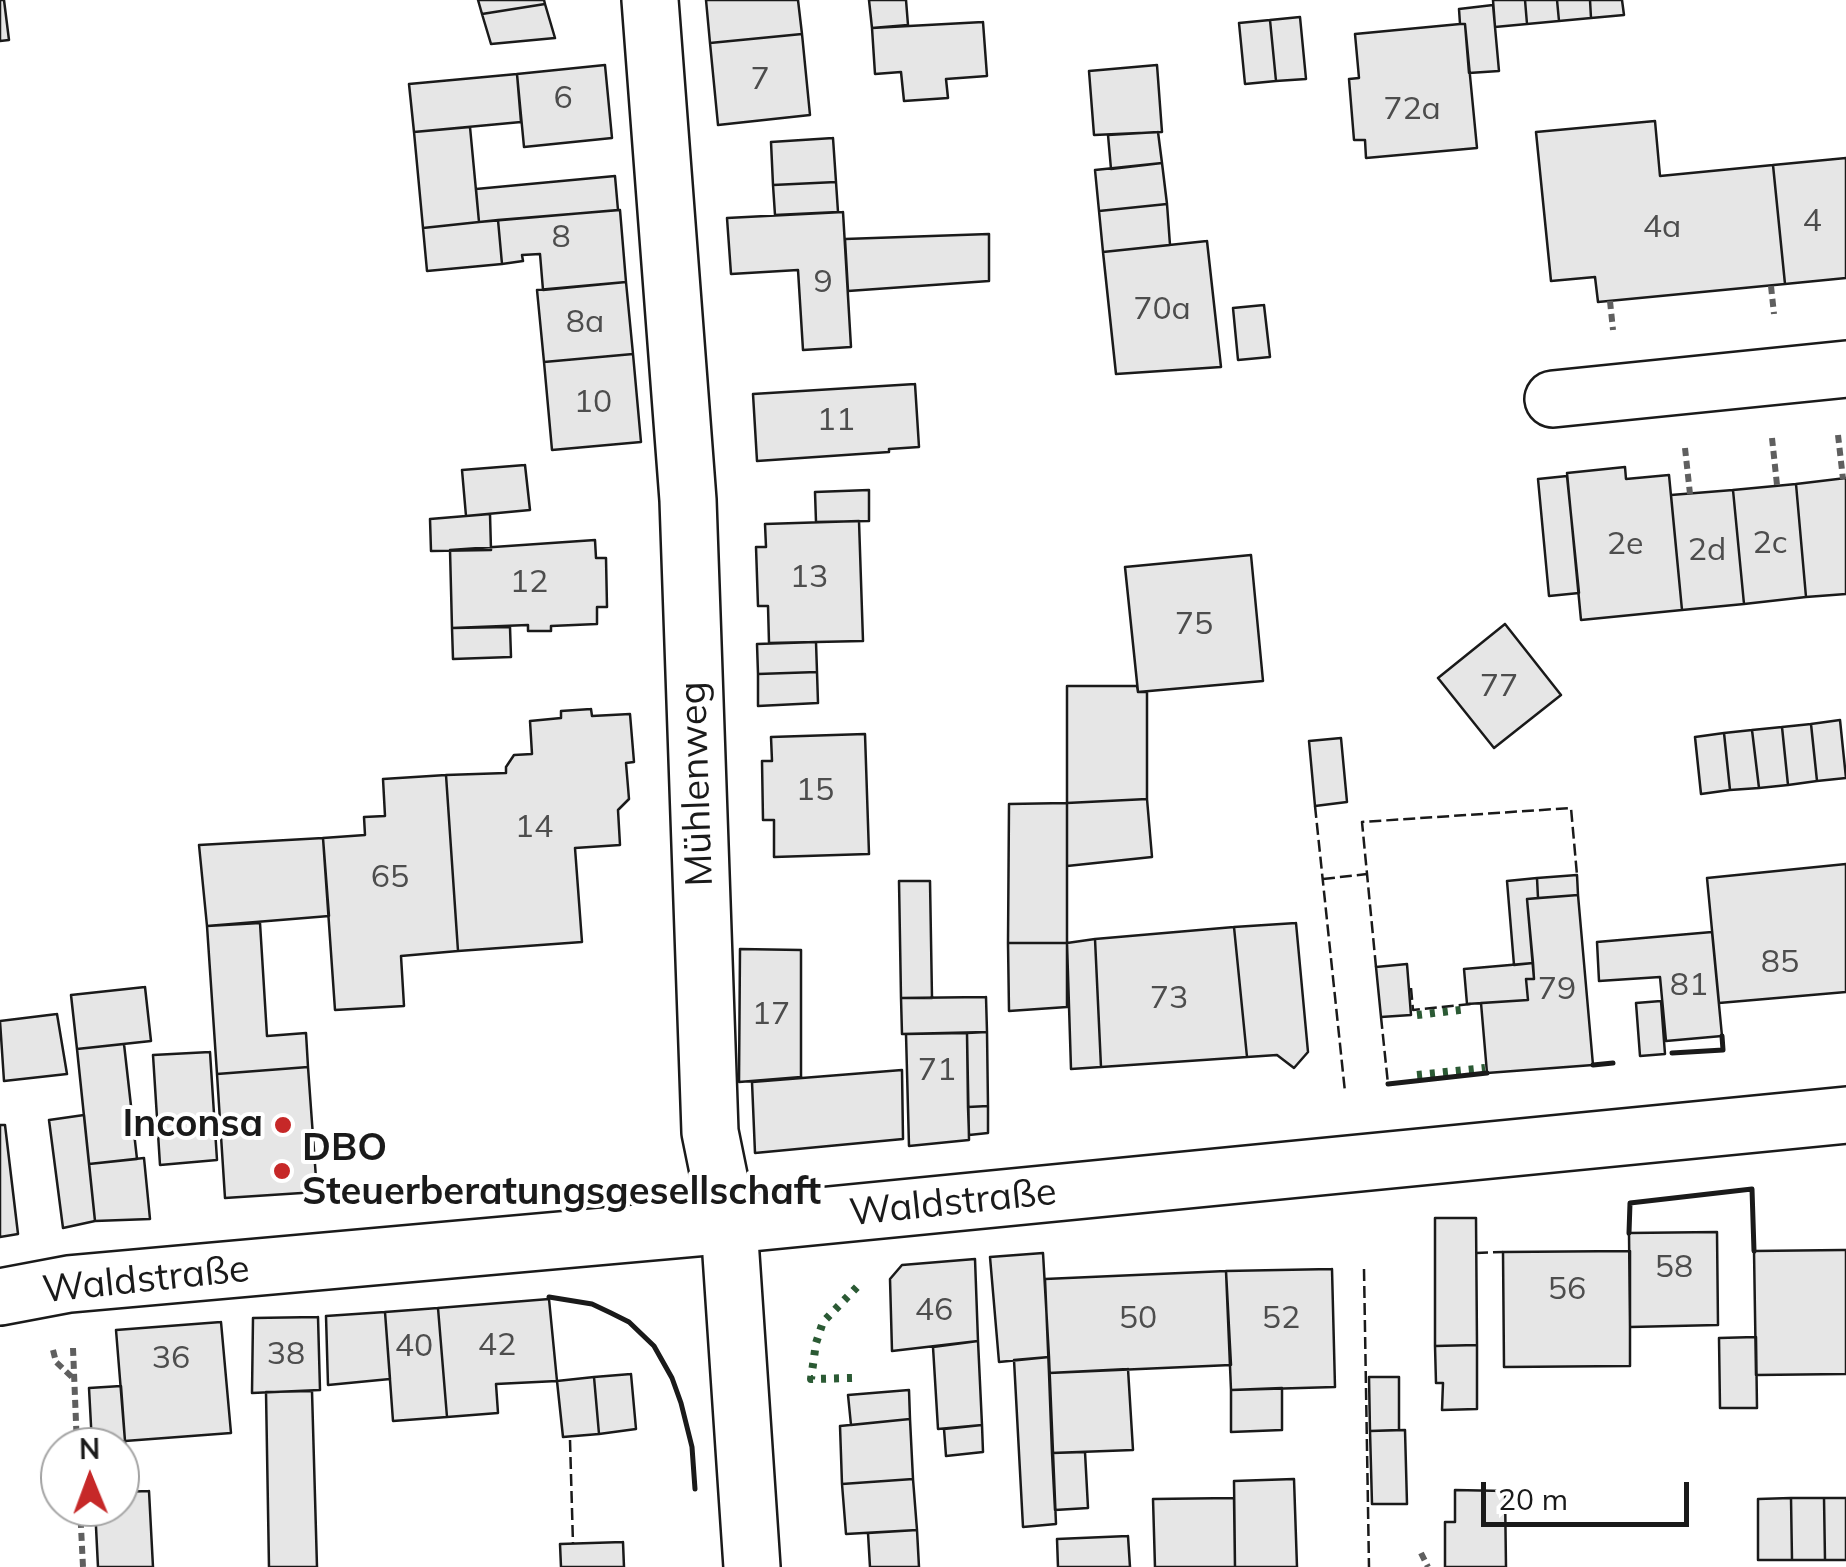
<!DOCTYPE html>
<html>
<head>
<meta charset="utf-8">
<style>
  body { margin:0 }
  #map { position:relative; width:1846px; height:1567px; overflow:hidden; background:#fff; font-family:Mulish,sans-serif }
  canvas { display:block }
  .north { position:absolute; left:40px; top:1427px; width:100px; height:100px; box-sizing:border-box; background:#fff; border:2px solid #a3a3a3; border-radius:50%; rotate:359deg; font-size:28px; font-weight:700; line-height:40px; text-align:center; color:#1a1a1a }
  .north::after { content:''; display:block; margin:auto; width:35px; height:45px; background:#c62828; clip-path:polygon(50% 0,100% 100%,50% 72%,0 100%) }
  .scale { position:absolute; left:1481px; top:1482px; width:208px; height:45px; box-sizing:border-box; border:5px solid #1a1a1a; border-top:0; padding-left:12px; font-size:30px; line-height:35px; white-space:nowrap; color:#1a1a1a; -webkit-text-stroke:8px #fff; paint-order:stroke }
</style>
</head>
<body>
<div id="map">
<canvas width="1846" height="1567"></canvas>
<div class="north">N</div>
<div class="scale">20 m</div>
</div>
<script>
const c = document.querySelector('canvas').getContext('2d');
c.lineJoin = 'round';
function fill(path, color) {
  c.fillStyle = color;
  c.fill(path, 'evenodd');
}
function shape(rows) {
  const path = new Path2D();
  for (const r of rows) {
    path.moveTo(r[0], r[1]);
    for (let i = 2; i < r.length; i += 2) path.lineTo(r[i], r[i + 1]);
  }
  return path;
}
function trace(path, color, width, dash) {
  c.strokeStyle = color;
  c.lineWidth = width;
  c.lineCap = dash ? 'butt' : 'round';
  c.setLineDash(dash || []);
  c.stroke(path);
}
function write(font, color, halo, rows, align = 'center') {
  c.font = font + ' Mulish,sans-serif';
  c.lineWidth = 8;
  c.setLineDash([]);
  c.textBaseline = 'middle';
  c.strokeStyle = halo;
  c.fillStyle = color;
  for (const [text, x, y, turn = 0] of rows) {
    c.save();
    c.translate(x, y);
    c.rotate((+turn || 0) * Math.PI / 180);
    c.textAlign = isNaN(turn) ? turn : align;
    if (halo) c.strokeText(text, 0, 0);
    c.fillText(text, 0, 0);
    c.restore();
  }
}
const building = shape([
  [0,0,4,0,9,40,0,41,0,0],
  [478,0,544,0,545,4,482,14,478,0],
  [706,0,798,0,802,34,710,43,706,0],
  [869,0,906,0,908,25,872,28,869,0],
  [1493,0,1525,0,1527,24,1495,27,1493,0],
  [1525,0,1557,0,1559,21,1527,24,1525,0],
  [1557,0,1590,0,1591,18,1559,21,1557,0],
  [1590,0,1622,0,1624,15,1591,18,1590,0],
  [545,4,555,38,491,44,482,14,545,4],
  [1493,5,1499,71,1469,73,1465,24,1460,24,1459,9,1493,5],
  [1300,17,1306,79,1276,81,1270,20,1300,17],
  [1270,20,1276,81,1245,84,1239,23,1270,20],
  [983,22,987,76,946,79,948,98,904,101,901,72,875,74,872,28,983,22],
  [1460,24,1465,24,1477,148,1366,158,1365,140,1354,140,1349,79,1359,78,1355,34,1460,24],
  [802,34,810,115,718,125,710,43,802,34],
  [605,65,612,138,524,147,517,74,605,65],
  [1157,65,1162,132,1094,135,1089,71,1157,65],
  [517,74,521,122,414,132,409,84,517,74],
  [1655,121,1660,176,1773,165,1785,284,1598,302,1595,277,1551,281,1536,132,1655,121],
  [470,127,479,222,423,228,414,132,470,127],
  [1158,132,1162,163,1111,169,1108,135,1158,132],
  [833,138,836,182,773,185,771,142,833,138],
  [1846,158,1846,278,1785,284,1773,165,1846,158],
  [1162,163,1167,204,1099,211,1095,170,1162,163],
  [615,176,618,210,479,222,476,189,615,176],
  [836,182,838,212,775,215,773,185,836,182],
  [1167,204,1170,245,1103,252,1099,211,1167,204],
  [620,210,626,282,543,290,540,254,522,255,523,261,502,264,498,220,620,210],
  [843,212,851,347,803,350,798,270,731,274,727,218,843,212],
  [498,220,502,264,427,271,423,228,498,220],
  [989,234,989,281,848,291,845,239,989,234],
  [1207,241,1221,367,1116,374,1103,252,1207,241],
  [626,282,633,354,544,362,537,290,626,282],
  [1264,305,1270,357,1238,360,1233,308,1264,305],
  [633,354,641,442,552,450,544,362,633,354],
  [915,384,919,447,889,449,889,452,757,461,753,394,915,384],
  [525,465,530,510,466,516,462,470,525,465],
  [1625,467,1626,479,1669,475,1682,610,1581,620,1567,473,1625,467],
  [1567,476,1579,593,1549,596,1538,479,1567,476],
  [1846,478,1846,594,1806,597,1796,484,1846,478],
  [1796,484,1806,597,1744,604,1733,490,1796,484],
  [869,490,869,521,816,522,815,492,869,490],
  [1733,490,1744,604,1682,610,1671,495,1733,490],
  [490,514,491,550,431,551,430,519,490,514],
  [859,521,863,641,769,643,768,606,758,606,756,547,766,547,765,524,859,521],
  [595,540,596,558,606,558,607,607,597,607,597,624,551,626,551,631,528,631,528,625,452,628,450,550,595,540],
  [1251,555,1263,681,1138,692,1125,567,1251,555],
  [1505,624,1561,695,1494,748,1438,678,1505,624],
  [510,627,511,657,453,659,452,628,510,627],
  [816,642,817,672,758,674,757,644,816,642],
  [817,672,818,703,758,706,758,674,817,672],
  [1067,686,1137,686,1138,692,1147,692,1147,799,1067,803,1067,686],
  [591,709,592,716,630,714,634,762,626,763,629,799,618,810,620,845,575,848,582,942,458,951,446,775,506,773,506,767,514,755,532,754,530,721,561,718,561,711,591,709],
  [1840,720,1846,778,1817,781,1811,724,1840,720],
  [1811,724,1817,781,1788,785,1782,727,1811,724],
  [1782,727,1788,785,1759,788,1752,730,1782,727],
  [1752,730,1759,788,1730,790,1724,733,1752,730],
  [1724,733,1730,790,1701,794,1695,737,1724,733],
  [865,734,869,854,774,857,774,820,763,820,762,761,772,761,771,737,865,734],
  [1341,738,1347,802,1315,806,1309,741,1341,738],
  [446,775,458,951,401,956,404,1006,335,1010,323,838,365,835,364,817,385,816,383,779,446,775],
  [1147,799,1152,857,1067,866,1067,803,1147,799],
  [1067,803,1067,943,1008,943,1009,804,1067,803],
  [323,838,329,916,207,926,199,845,323,838],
  [1846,864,1846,992,1719,1003,1707,878,1846,864],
  [1577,875,1578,895,1538,898,1537,878,1577,875],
  [1537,878,1538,898,1527,899,1533,963,1514,965,1507,881,1537,878],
  [899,881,930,881,932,998,901,998,899,881],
  [1578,895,1593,1065,1487,1073,1481,1003,1528,1000,1526,979,1534,979,1527,899,1578,895],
  [260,923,267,1036,306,1033,308,1067,217,1074,207,926,260,923],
  [1296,923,1308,1052,1294,1068,1277,1055,1247,1057,1234,927,1296,923],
  [1234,927,1247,1057,1101,1067,1095,939,1234,927],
  [1712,932,1722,1036,1666,1041,1660,977,1599,981,1597,942,1712,932],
  [1095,939,1101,1067,1071,1069,1067,943,1095,939],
  [1008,943,1067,943,1067,1007,1009,1011,1008,943],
  [740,949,801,950,801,1077,739,1082,740,949],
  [1533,963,1534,979,1526,979,1528,1000,1467,1004,1464,969,1533,963],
  [1407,964,1411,1015,1381,1017,1376,967,1407,964],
  [145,987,151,1041,77,1049,71,995,145,987],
  [986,997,987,1032,902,1034,901,998,986,997],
  [1661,1001,1665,1054,1640,1056,1636,1003,1661,1001],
  [57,1014,67,1074,4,1081,0,1021,57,1014],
  [987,1032,988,1106,968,1107,967,1033,987,1032],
  [967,1033,969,1140,909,1146,906,1034,967,1033],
  [124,1044,137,1159,89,1164,77,1049,124,1044],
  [210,1052,217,1160,160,1165,153,1055,210,1052],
  [308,1067,317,1192,225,1198,217,1074,308,1067],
  [902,1070,903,1139,755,1153,752,1082,902,1070],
  [988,1106,988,1133,969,1135,968,1107,988,1106],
  [84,1115,95,1221,63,1228,49,1120,84,1115],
  [0,1125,5,1125,18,1234,0,1237,0,1125],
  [144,1158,150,1219,95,1221,89,1164,144,1158],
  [1435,1218,1476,1218,1477,1345,1435,1346,1435,1218],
  [1717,1232,1718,1325,1630,1327,1629,1233,1717,1232],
  [1843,1250,1846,1250,1846,1374,1756,1375,1754,1251,1843,1250],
  [1630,1251,1630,1366,1504,1367,1503,1252,1630,1251],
  [1043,1253,1049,1357,999,1362,990,1257,1043,1253],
  [975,1259,978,1341,892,1351,890,1279,902,1265,975,1259],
  [1332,1269,1335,1387,1231,1390,1226,1271,1332,1269],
  [1226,1271,1231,1365,1049,1373,1045,1279,1226,1271],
  [549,1299,557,1381,496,1384,498,1413,447,1417,438,1308,549,1299],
  [438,1308,447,1417,393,1421,385,1312,438,1308],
  [385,1312,390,1379,328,1385,326,1316,385,1312],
  [318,1317,320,1390,252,1393,253,1318,318,1317],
  [221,1322,231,1433,125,1441,116,1330,221,1322],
  [1756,1337,1757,1408,1720,1408,1719,1338,1756,1337],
  [978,1341,982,1425,938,1429,933,1347,978,1341],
  [1477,1345,1477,1409,1442,1410,1443,1383,1436,1383,1435,1346,1477,1345],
  [1049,1357,1056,1524,1023,1527,1014,1360,1049,1357],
  [1128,1369,1133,1450,1052,1453,1049,1373,1128,1369],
  [631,1374,636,1429,599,1434,594,1377,631,1374],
  [594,1377,599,1434,563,1437,557,1381,594,1377],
  [1369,1377,1399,1377,1399,1430,1370,1431,1369,1377],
  [121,1386,125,1441,92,1444,89,1388,121,1386],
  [1282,1388,1282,1430,1231,1432,1231,1390,1282,1388],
  [909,1390,910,1419,851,1425,848,1395,909,1390],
  [312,1391,317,1567,269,1567,266,1392,312,1391],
  [910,1419,913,1479,842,1484,840,1426,910,1419],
  [982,1425,983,1452,946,1456,944,1429,982,1425],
  [1405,1430,1407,1504,1372,1504,1370,1431,1405,1430],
  [125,1441,128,1492,120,1492,120,1447,92,1447,92,1444,125,1441],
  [1085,1452,1088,1508,1055,1510,1052,1453,1085,1452],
  [913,1479,917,1530,846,1534,842,1484,913,1479],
  [1294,1479,1297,1567,1235,1567,1234,1481,1294,1479],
  [1455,1490,1505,1491,1506,1567,1445,1567,1445,1522,1455,1522,1455,1490],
  [149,1491,153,1567,98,1567,95,1507,120,1507,120,1492,149,1491],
  [1234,1498,1235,1567,1155,1567,1153,1499,1234,1498],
  [1791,1498,1824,1498,1825,1560,1792,1560,1791,1498],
  [1791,1498,1792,1560,1758,1560,1758,1499,1791,1498],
  [1824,1498,1846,1498,1846,1560,1825,1560,1824,1498],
  [917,1530,919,1567,870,1567,868,1533,917,1530],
  [1128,1536,1130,1567,1058,1567,1057,1539,1128,1536],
  [623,1542,624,1567,561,1567,560,1544,623,1542]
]);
fill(building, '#e6e6e6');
trace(building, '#1a1a1a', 2.5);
const minor = shape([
  [650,0,688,500,710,1132,729,1225,752,1567],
  [1553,399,1846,369]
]);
const secondary = shape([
  [0,1297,69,1284,729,1225,1846,1115]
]);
trace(minor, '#1a1a1a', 60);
trace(secondary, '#1a1a1a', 60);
trace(shape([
  [1771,286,1774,314],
  [1610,301,1613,330],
  [1838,435,1843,479],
  [1772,438,1777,485],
  [1685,448,1690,494],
  [73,1348,77,1447],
  [53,1350,56,1362,74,1379],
  [80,1507,83,1567],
  [1421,1553,1428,1567]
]), '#5f5f5f', 6, [8, 5]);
trace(minor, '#fff', 55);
trace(secondary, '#fff', 55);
trace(shape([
  [1417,1015,1468,1009],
  [1417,1075,1485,1068],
  [852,1378,811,1379,816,1343,823,1322,858,1286]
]), '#2b5a34', 8, [5, 8]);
trace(shape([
  [1315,806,1345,1092],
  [1323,879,1367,874],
  [1376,967,1362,822,1571,808,1577,875],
  [1411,988,1413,1010,1471,1004],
  [1381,1017,1388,1084],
  [1476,1253,1503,1252],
  [1364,1269,1369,1567],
  [570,1440,573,1544]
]), '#1a1a1a', 2.5, [12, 5]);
trace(shape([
  [1672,1053,1723,1050,1722,1036],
  [1593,1065,1613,1063],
  [1388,1084,1487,1073],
  [1629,1233,1630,1203,1752,1189,1754,1251],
  [549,1297,592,1304,611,1313,629,1322,654,1346,672,1378,681,1403,692,1447,695,1489]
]), '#1a1a1a', 5);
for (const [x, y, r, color] of [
  [283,1125,10,"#c62828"],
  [282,1171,10,"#c62828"]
]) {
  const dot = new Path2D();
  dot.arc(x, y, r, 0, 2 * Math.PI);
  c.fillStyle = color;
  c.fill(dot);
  trace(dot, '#fff', 4);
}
write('32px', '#4d4d4d', null, [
  ["7",760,79],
  ["6",563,98],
  ["72a",1412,109],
  ["4",1812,221],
  ["4a",1662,227],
  ["8",561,237],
  ["9",823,282],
  ["70a",1162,309],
  ["8a",585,322],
  ["10",593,402],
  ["11",836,420],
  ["2c",1770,543],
  ["2e",1625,544],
  ["2d",1707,550],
  ["13",809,577],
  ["12",529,582],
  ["75",1194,624],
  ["77",1499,686],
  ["15",815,790],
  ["14",534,827],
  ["65",390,877],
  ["85",1780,962],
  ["81",1689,985],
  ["79",1557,989],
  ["73",1169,998],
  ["17",771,1014],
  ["71",937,1070],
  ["58",1674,1267],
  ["56",1567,1289],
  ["46",934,1310],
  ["50",1138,1318],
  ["52",1281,1318],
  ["42",497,1345],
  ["40",414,1346],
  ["38",286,1354],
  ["36",171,1358]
]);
write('38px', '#1a1a1a', '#fff', [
  ["Mühlenweg",697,784,-92],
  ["Waldstraße",953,1203,-6],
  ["Waldstraße",146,1280,-6]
]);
write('bold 38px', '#1a1a1a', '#fff', [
  ["Inconsa",263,1125],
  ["DBO",302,1149,"left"],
  ["Steuerberatungsgesellschaft",302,1193,"left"]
], 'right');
</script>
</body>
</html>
